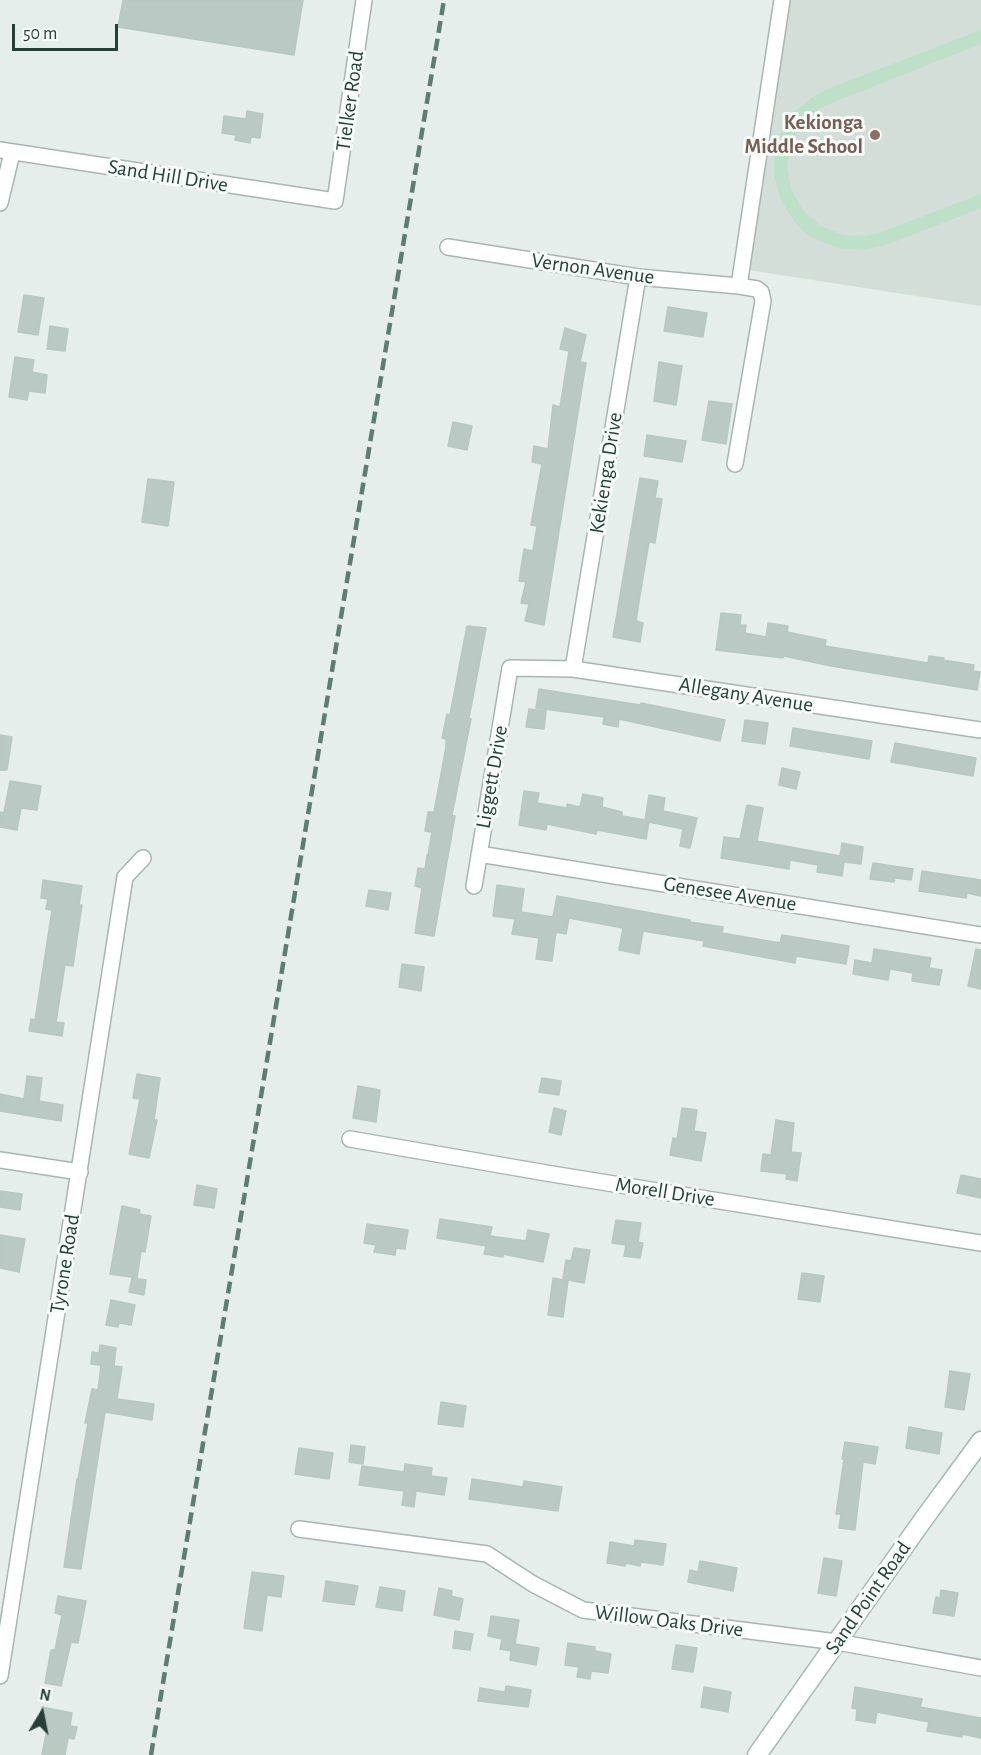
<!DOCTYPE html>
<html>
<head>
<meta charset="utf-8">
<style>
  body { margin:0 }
  #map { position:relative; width:981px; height:1755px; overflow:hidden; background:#e5eeea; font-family:"Alegreya Sans",sans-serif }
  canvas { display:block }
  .north { position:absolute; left:12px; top:1683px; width:60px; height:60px; -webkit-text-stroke:4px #f6faf8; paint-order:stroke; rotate:10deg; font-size:16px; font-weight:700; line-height:24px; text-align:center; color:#244039 }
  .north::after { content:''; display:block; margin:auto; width:21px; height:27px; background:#244039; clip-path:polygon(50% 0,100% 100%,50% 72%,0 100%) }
  .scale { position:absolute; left:12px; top:24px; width:106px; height:27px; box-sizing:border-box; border:3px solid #244039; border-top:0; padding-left:8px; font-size:18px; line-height:21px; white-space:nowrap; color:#244039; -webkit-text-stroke:4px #f6faf8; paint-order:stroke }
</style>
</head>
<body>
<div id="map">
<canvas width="981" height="1755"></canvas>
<div class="north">N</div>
<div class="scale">50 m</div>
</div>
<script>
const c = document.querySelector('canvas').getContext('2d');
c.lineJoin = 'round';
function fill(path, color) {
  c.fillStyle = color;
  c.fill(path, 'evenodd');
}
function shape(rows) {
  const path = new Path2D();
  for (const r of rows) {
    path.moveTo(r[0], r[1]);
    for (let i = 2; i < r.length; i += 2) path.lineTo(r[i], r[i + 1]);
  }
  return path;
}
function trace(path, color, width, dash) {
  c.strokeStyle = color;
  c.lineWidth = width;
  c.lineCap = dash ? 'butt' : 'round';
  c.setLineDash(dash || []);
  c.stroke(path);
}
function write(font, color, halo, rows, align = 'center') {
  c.font = font + ' "Alegreya Sans",sans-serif';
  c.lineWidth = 6;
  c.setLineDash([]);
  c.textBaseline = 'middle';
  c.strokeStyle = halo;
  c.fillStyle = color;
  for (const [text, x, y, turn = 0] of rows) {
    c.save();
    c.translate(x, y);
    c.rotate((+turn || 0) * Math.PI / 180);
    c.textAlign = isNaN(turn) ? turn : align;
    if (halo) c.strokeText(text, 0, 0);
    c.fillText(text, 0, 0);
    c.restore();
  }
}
fill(shape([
  [790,0,981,0,981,306,748,270]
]), '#d3ded9');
fill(shape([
  [981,30,981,44,824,106,814,112,798,130,789,153,787,165,791,189,803,210,821,226,843,235,868,236,879,233,981,194,981,208,889,244,864,250,838,248,813,238,802,230,794,221,780,199,774,173,774,160,780,135,794,112,814,96,825,90]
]), '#bedfc8');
const building = shape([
  [123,0,303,0,294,55,118,27,123,0],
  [247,111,263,114,260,138,251,137,250,143,235,140,236,135,222,133,224,116,246,119,247,111],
  [24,295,44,298,38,335,18,332,24,295],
  [668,307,707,313,703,337,664,331,668,307],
  [50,326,68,329,65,351,47,349,50,326],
  [565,328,586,335,580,362,586,363,544,625,525,621,529,604,521,603,526,582,519,581,524,549,533,551,537,526,531,525,542,464,532,462,534,446,548,449,553,405,560,407,569,351,560,349,565,328],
  [15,357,34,360,32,372,47,375,45,393,29,391,27,400,9,397,15,357],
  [659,362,682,366,676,405,654,401,659,362],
  [709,401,732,404,726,444,702,440,709,401],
  [453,422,472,426,467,450,448,446,453,422],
  [647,435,686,441,682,462,644,456,647,435],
  [640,478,658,481,655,498,662,499,655,543,649,542,640,595,636,621,643,623,640,642,613,637,640,478],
  [148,479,174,482,168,526,142,522,148,479],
  [721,613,741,615,740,625,746,625,745,633,766,637,768,623,788,626,787,632,826,640,825,646,928,663,929,656,944,658,943,660,974,665,973,671,980,672,977,690,831,666,784,656,783,658,716,650,721,613],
  [467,626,486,628,469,718,471,719,452,815,455,816,434,936,415,933,422,888,415,886,418,868,425,869,427,855,428,855,432,832,425,831,428,812,434,812,446,747,446,739,442,738,447,714,450,715,467,626],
  [539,689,640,705,641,703,725,720,720,741,619,719,618,727,603,724,604,717,536,708,539,689],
  [529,709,546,711,544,729,526,727,529,709],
  [745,720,768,723,765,744,742,741,745,720],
  [793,728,872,741,869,759,790,746,793,728],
  [0,735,12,737,7,770,0,770,0,735],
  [895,743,976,758,973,776,891,762,895,743],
  [782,768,800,772,796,789,779,785,782,768],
  [10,781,41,786,37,810,21,808,17,830,0,827,0,812,4,813,10,781],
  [524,791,539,793,537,803,567,808,567,804,580,807,583,794,603,798,602,807,622,812,622,816,645,820,649,795,665,798,663,811,697,818,690,848,680,846,683,829,649,822,646,839,597,830,596,834,547,824,546,830,519,825,524,791],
  [747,805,763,808,757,841,840,856,842,843,863,847,861,864,844,862,842,876,817,872,818,865,790,860,789,869,721,858,724,837,740,839,747,805],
  [873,863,913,869,911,880,895,878,894,882,870,879,873,863],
  [922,871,981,880,981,896,967,893,966,898,919,891,922,871],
  [43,880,82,886,79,905,82,905,73,966,65,965,56,1022,64,1023,62,1036,29,1031,31,1019,35,1020,52,910,46,909,48,899,41,898,43,880],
  [497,885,524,889,521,912,553,917,557,896,690,920,690,922,723,927,722,933,780,943,782,935,849,946,846,964,796,956,795,963,703,946,704,941,643,931,639,954,619,950,623,928,569,918,566,934,556,932,552,961,536,959,539,938,512,934,515,919,493,916,497,885],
  [369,890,391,893,388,910,366,906,369,890],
  [874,949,931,958,929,968,942,970,939,985,912,981,913,973,890,969,888,980,853,974,855,960,872,963,874,949],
  [976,949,981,950,981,989,968,986,976,949],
  [402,964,424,967,421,991,399,987,402,964],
  [137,1074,160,1078,154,1120,157,1120,149,1158,129,1154,140,1099,133,1098,137,1074],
  [27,1076,42,1078,39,1101,63,1105,61,1121,0,1111,0,1094,24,1099,27,1076],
  [542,1078,561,1081,559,1095,539,1092,542,1078],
  [358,1086,380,1090,376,1122,353,1118,358,1086],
  [554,1108,566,1111,561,1135,549,1132,554,1108],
  [682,1108,697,1110,694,1131,706,1133,701,1161,670,1155,673,1138,677,1139,682,1108],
  [776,1120,794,1123,791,1152,801,1153,797,1181,786,1179,787,1174,761,1171,763,1154,771,1155,776,1120],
  [961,1175,981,1179,981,1198,957,1193,961,1175],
  [197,1185,217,1189,214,1208,194,1205,197,1185],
  [0,1191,22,1194,20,1210,0,1207,0,1191],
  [122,1206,140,1210,139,1214,151,1216,145,1252,141,1251,137,1278,110,1274,122,1206],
  [440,1219,492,1227,490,1236,526,1241,528,1230,549,1234,543,1262,503,1254,503,1257,484,1254,486,1246,437,1238,440,1219],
  [616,1220,641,1223,638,1242,643,1243,640,1258,624,1256,626,1245,612,1243,616,1220],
  [367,1224,408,1230,405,1249,396,1248,395,1255,374,1252,376,1245,364,1243,367,1224],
  [0,1235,25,1239,19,1272,0,1268,0,1235],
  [574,1248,590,1250,584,1283,563,1279,566,1260,571,1261,574,1248],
  [802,1273,824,1276,820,1302,798,1299,802,1273],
  [132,1278,146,1280,144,1295,129,1292,132,1278],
  [553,1278,568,1281,563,1317,548,1315,553,1278],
  [111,1300,135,1305,131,1325,119,1323,118,1327,106,1325,111,1300],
  [100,1345,116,1348,114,1366,122,1367,117,1399,154,1404,152,1420,105,1412,81,1569,64,1567,77,1479,78,1479,88,1423,85,1423,92,1389,98,1390,101,1365,91,1364,92,1352,99,1353,100,1345],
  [950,1371,970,1374,964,1410,945,1407,950,1371],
  [441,1402,466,1406,463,1427,438,1424,441,1402],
  [909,1427,942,1433,939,1454,906,1448,909,1427],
  [845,1442,878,1447,875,1464,863,1462,855,1530,839,1528,841,1514,836,1514,844,1459,842,1459,845,1442],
  [351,1445,365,1447,363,1464,349,1462,351,1445],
  [299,1448,333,1453,329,1479,295,1474,299,1448],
  [405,1464,432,1468,431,1476,447,1478,444,1495,416,1491,414,1507,402,1505,404,1491,359,1485,362,1466,404,1472,405,1464],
  [472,1479,523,1487,524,1481,562,1487,558,1511,469,1499,472,1479],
  [635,1540,666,1544,663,1565,641,1562,640,1566,626,1563,625,1566,607,1563,610,1542,634,1546,635,1540],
  [824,1558,842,1561,836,1596,818,1593,824,1558],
  [700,1561,737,1568,733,1591,688,1582,690,1570,698,1572,700,1561],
  [252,1572,284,1576,281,1597,267,1595,262,1631,244,1628,252,1572],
  [326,1581,358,1586,354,1605,323,1601,326,1581],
  [380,1587,405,1591,402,1611,376,1607,380,1587],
  [439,1588,452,1591,451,1596,463,1599,459,1620,434,1615,439,1588],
  [941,1590,958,1593,954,1616,933,1613,936,1597,940,1598,941,1590],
  [58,1596,86,1601,78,1643,71,1642,61,1686,45,1683,51,1650,55,1650,62,1615,55,1613,58,1596],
  [491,1616,519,1620,515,1644,539,1648,536,1665,510,1660,511,1651,500,1649,502,1639,488,1636,491,1616],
  [455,1631,473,1634,470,1650,453,1648,455,1631],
  [568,1643,595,1647,595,1651,611,1654,608,1673,591,1671,590,1679,577,1677,579,1667,565,1665,568,1643],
  [676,1645,697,1648,693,1672,672,1669,676,1645],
  [506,1686,531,1690,528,1707,478,1701,480,1688,505,1692,506,1686],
  [704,1687,731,1692,728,1712,701,1707,704,1687],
  [855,1687,922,1699,920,1707,981,1718,981,1738,962,1734,962,1737,927,1731,929,1722,877,1712,875,1723,856,1720,857,1709,852,1708,855,1687],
  [42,1707,72,1713,70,1726,77,1727,74,1739,68,1738,65,1755,42,1755,48,1724,39,1722,42,1707]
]);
fill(building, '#bac9c3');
trace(building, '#b7c8c1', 1.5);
const street = shape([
  [0,150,335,201,364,0],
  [0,203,12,153],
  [448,247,638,277,739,286,757,289,761,292,763,301,735,464],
  [739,286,782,0],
  [573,669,638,277],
  [479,854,981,935],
  [474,886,510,668,573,669,981,730],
  [350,1139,552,1174,981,1243],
  [0,1160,80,1172],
  [299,1529,487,1554,533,1584,583,1610,837,1642,981,1668],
  [0,1676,125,877,143,858]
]);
const secondary = shape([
  [757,1755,923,1520,981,1441]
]);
trace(street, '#a7b6b1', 18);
trace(secondary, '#a3bab2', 21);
trace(street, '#fff', 15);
trace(secondary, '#fff', 18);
trace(shape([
  [151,1755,444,0]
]), '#5f7b74', 4.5, [12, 6]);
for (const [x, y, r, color] of [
  [875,135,6,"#8d6e63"]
]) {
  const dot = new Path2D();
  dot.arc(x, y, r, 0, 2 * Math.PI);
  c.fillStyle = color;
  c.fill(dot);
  trace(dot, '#f6faf8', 2);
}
write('21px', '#244039', '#f6faf8', [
  ["Tielker Road",350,101,-82],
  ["Sand Hill Drive",168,176,9],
  ["Vernon Avenue",593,269,8],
  ["Kekienga Drive",606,473,-81],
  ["Allegany Avenue",746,695,9],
  ["Liggett Drive",492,777,-80],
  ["Genesee Avenue",730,894,9],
  ["Morell Drive",665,1192,9],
  ["Tyrone Road",65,1264,-81],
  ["Sand Point Road",868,1598,-55],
  ["Willow Oaks Drive",669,1621,7]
]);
write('bold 21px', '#785e54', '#f6faf8', [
  ["Kekionga",863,123],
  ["Middle School",863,147]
], 'right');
</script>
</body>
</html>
